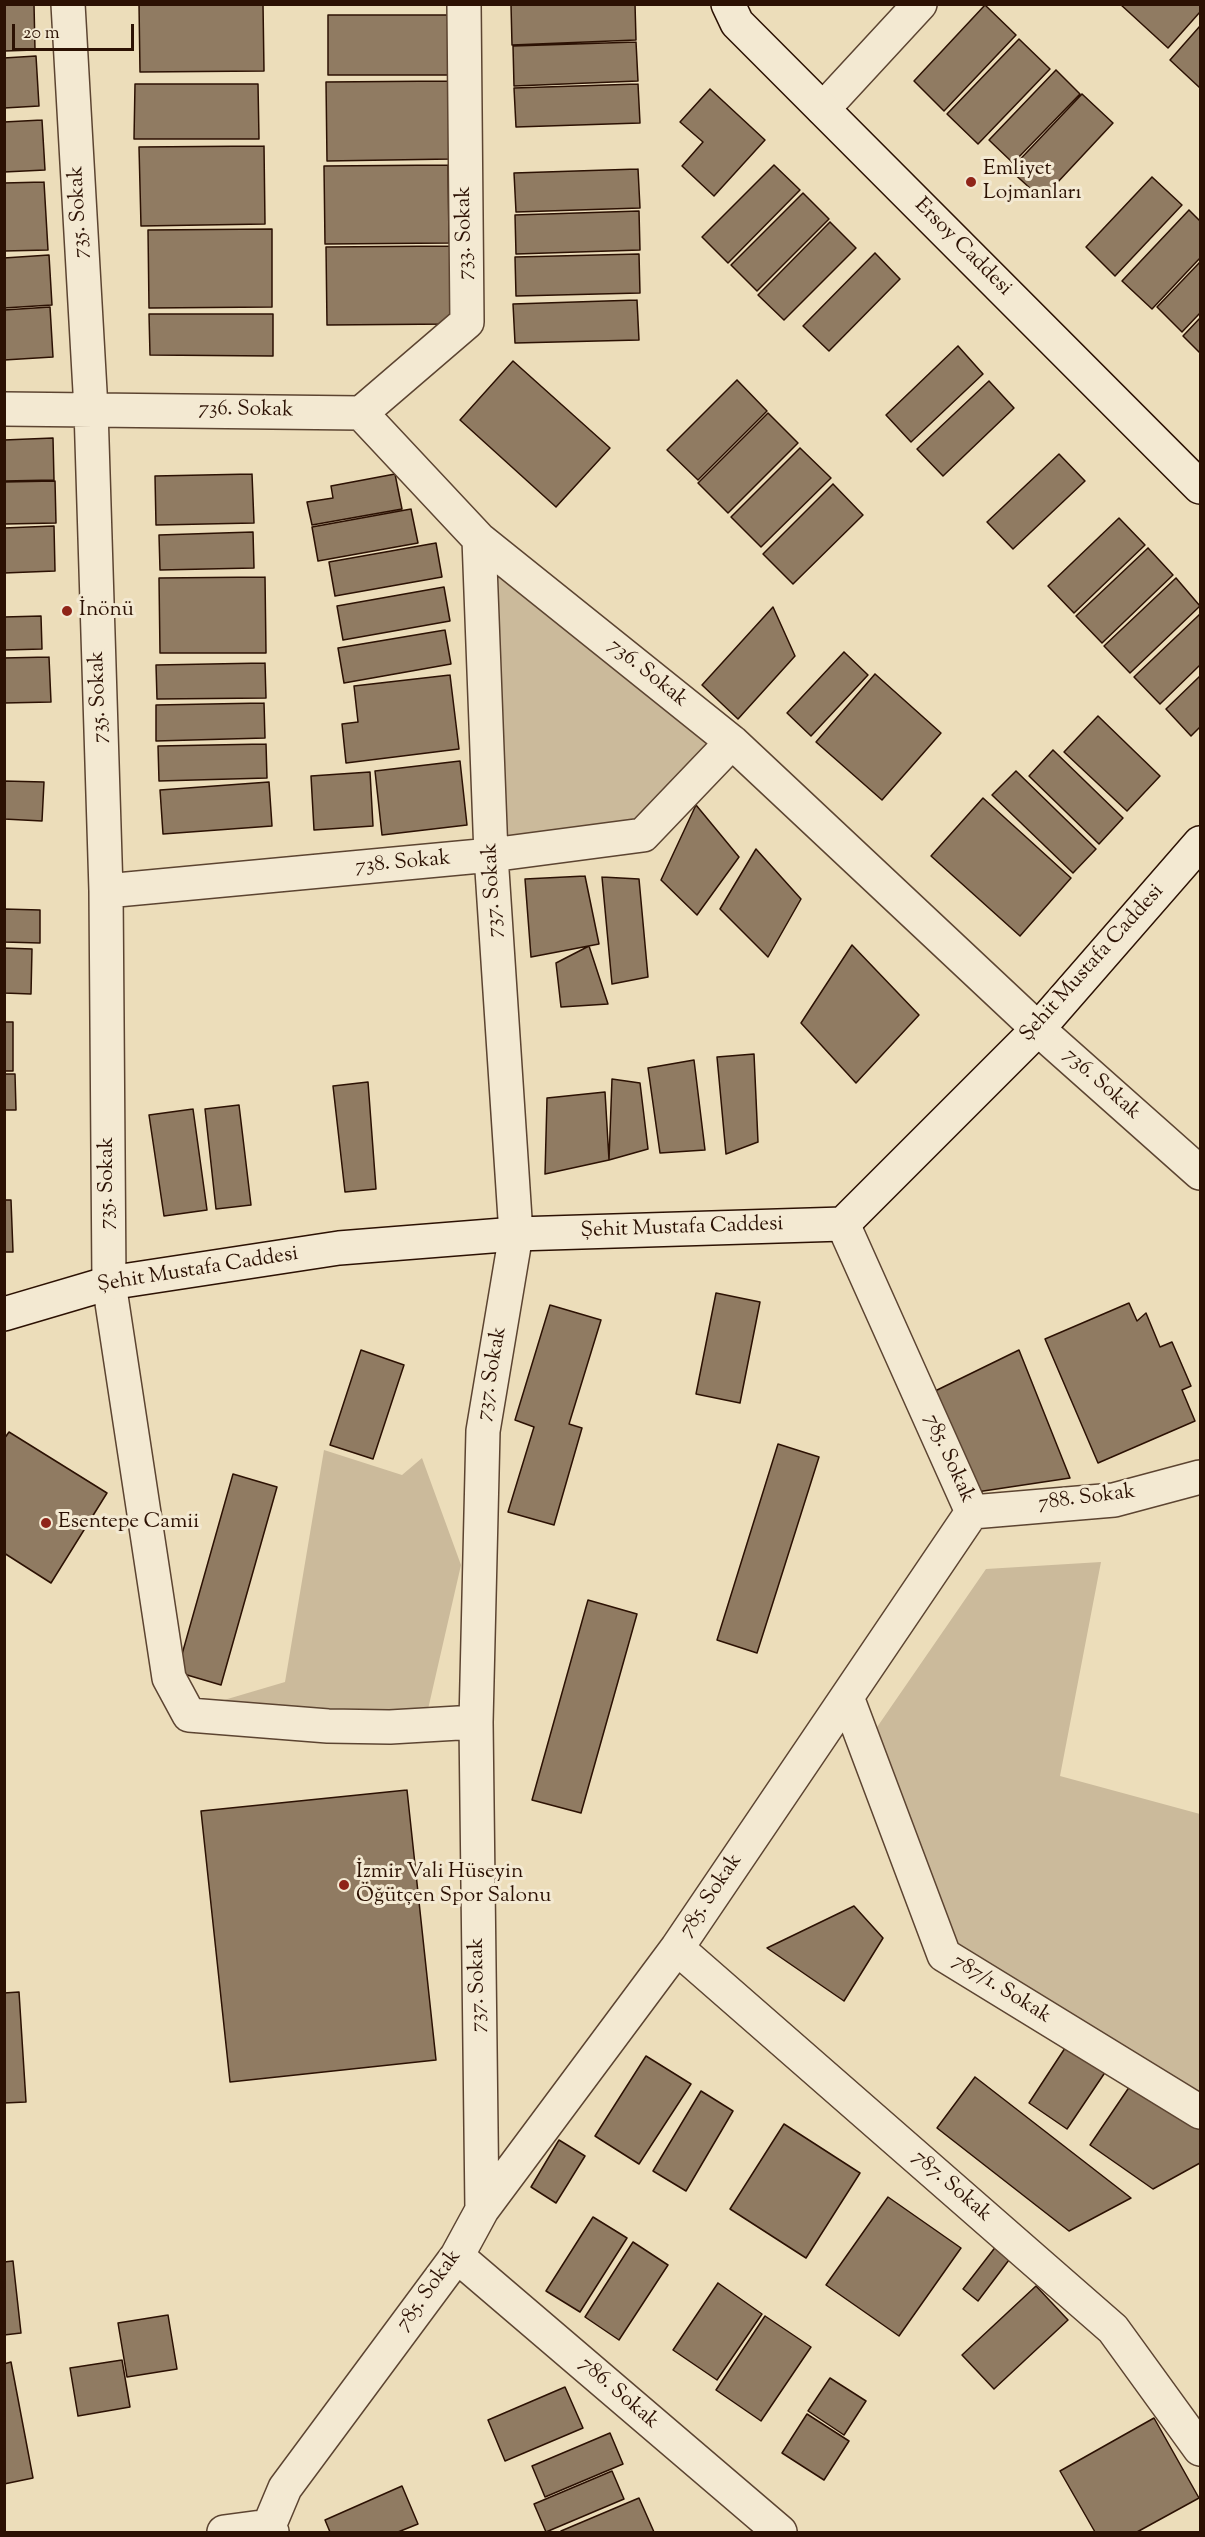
<!DOCTYPE html>
<html>
<head>
<meta charset="utf-8">
<style>
  body { margin:0 }
  #map { position:relative; width:1205px; height:2537px; overflow:hidden; background:#ecddba; font-family:"Sorts Mill Goudy",serif }
  canvas { display:block }
  .frame { position:absolute; inset:0; border:6px solid #2c1103; pointer-events:none }
  .scale { position:absolute; left:12px; top:24px; width:122px; height:27px; box-sizing:border-box; border:3px solid #2c1103; border-top:0; padding-left:8px; font-size:18px; line-height:21px; white-space:nowrap; color:#2c1103; -webkit-text-stroke:4px #f3e9d2; paint-order:stroke }
</style>
</head>
<body>
<div id="map">
<canvas width="1205" height="2537"></canvas>
<div class="frame"></div>
<div class="scale">20 m</div>
</div>
<script>
const c = document.querySelector('canvas').getContext('2d');
c.lineJoin = 'round';
function fill(path, color) {
  c.fillStyle = color;
  c.fill(path, 'evenodd');
}
function shape(rows) {
  const path = new Path2D();
  for (const r of rows) {
    path.moveTo(r[0], r[1]);
    for (let i = 2; i < r.length; i += 2) path.lineTo(r[i], r[i + 1]);
  }
  return path;
}
function trace(path, color, width, dash) {
  c.strokeStyle = color;
  c.lineWidth = width;
  c.lineCap = dash ? 'butt' : 'round';
  c.setLineDash(dash || []);
  c.stroke(path);
}
function write(font, color, halo, rows, align = 'center') {
  c.font = font + ' "Sorts Mill Goudy",serif';
  c.lineWidth = 6;
  c.setLineDash([]);
  c.textBaseline = 'middle';
  c.strokeStyle = halo;
  c.fillStyle = color;
  for (const [text, x, y, turn = 0] of rows) {
    c.save();
    c.translate(x, y);
    c.rotate((+turn || 0) * Math.PI / 180);
    c.textAlign = isNaN(turn) ? turn : align;
    if (halo) c.strokeText(text, 0, 0);
    c.fillText(text, 0, 0);
    c.restore();
  }
}
fill(shape([
  [494,570,716,744,636,823,504,840],
  [324,1450,402,1475,422,1458,461,1565,426,1718,197,1708,285,1682],
  [1101,1562,1060,1776,1200,1814,1200,2101,961,1953,873,1733,986,1569]
]), '#cbba9b');
const building = shape([
  [4,4,34,4,35,50,4,51,4,4],
  [139,4,263,4,264,71,140,72,139,4],
  [635,4,636,40,512,45,511,5,635,4],
  [1120,4,1200,4,1200,12,1168,48,1120,4],
  [985,5,1016,35,944,111,914,81,985,5],
  [328,15,451,15,452,75,328,75,328,15],
  [1200,26,1200,88,1170,60,1200,26],
  [1019,39,1050,69,978,144,947,114,1019,39],
  [636,42,638,81,514,86,513,46,636,42],
  [36,56,39,106,4,108,4,58,36,56],
  [1056,70,1080,94,1013,163,989,140,1056,70],
  [450,81,451,159,327,161,326,82,450,81],
  [135,84,258,84,259,139,134,139,135,84],
  [638,84,640,123,516,127,514,88,638,84],
  [710,89,765,140,714,196,682,166,703,142,680,122,710,89],
  [1082,94,1113,123,1042,199,1010,170,1082,94],
  [42,120,45,170,4,172,4,122,42,120],
  [264,146,265,224,141,226,139,147,264,146],
  [448,165,449,243,325,244,324,166,448,165],
  [774,165,800,190,728,263,702,237,774,165],
  [638,169,640,208,516,212,514,173,638,169],
  [1152,177,1182,205,1115,276,1086,247,1152,177],
  [44,182,48,250,4,251,4,183,44,182],
  [803,193,829,219,757,291,731,265,803,193],
  [1189,210,1200,221,1200,258,1152,309,1122,281,1189,210],
  [639,211,640,250,516,254,515,215,639,211],
  [830,222,856,248,784,320,758,295,830,222],
  [272,229,272,307,149,308,148,230,272,229],
  [450,246,452,324,327,325,326,247,450,246],
  [875,253,900,279,829,351,803,326,875,253],
  [639,254,640,293,516,296,515,257,639,254],
  [49,255,52,305,4,308,4,258,49,255],
  [1200,262,1200,313,1182,332,1157,307,1200,262],
  [637,300,639,340,515,343,513,304,637,300],
  [50,307,53,357,4,360,4,310,50,307],
  [149,314,273,314,273,356,150,355,149,314],
  [1200,318,1200,353,1183,336,1200,318],
  [958,346,983,374,911,442,886,415,958,346],
  [513,361,610,448,556,507,460,420,513,361],
  [737,380,767,411,698,480,667,450,737,380],
  [989,381,1014,408,943,476,917,449,989,381],
  [768,413,798,443,728,513,698,483,768,413],
  [53,438,54,480,4,481,4,440,53,438],
  [800,448,831,478,761,547,731,517,800,448],
  [1059,454,1085,481,1013,549,987,522,1059,454],
  [252,474,254,523,156,525,155,476,252,474],
  [395,474,402,509,312,525,307,502,333,498,331,486,395,474],
  [55,481,56,523,4,524,4,482,55,481],
  [833,484,863,515,793,584,763,554,833,484],
  [411,509,418,543,318,561,312,527,411,509],
  [1119,518,1145,545,1074,613,1048,586,1119,518],
  [54,526,55,571,4,573,4,528,54,526],
  [253,532,254,568,160,570,159,535,253,532],
  [436,543,442,577,335,596,329,562,436,543],
  [1148,548,1173,575,1102,643,1076,616,1148,548],
  [265,577,266,653,160,653,159,578,265,577],
  [1176,578,1200,606,1130,673,1104,646,1176,578],
  [444,587,450,621,343,640,337,606,444,587],
  [773,607,795,656,738,719,702,685,773,607],
  [1200,614,1200,665,1160,704,1134,677,1200,614],
  [41,616,42,649,4,650,4,617,41,616],
  [445,630,451,664,344,683,338,648,445,630],
  [844,652,868,675,811,736,787,713,844,652],
  [49,657,51,702,4,703,4,658,49,657],
  [265,663,266,698,157,699,156,665,265,663],
  [875,674,941,733,882,800,816,742,875,674],
  [450,675,459,749,346,763,342,724,358,722,354,686,450,675],
  [1200,676,1200,727,1191,736,1166,709,1200,676],
  [264,703,265,738,156,741,156,705,264,703],
  [1098,716,1160,776,1127,811,1064,752,1098,716],
  [266,744,267,778,159,781,158,746,266,744],
  [1053,750,1123,818,1099,844,1029,776,1053,750],
  [460,761,467,825,382,835,375,771,460,761],
  [1016,771,1096,849,1073,873,992,795,1016,771],
  [370,772,373,826,314,830,311,776,370,772],
  [4,781,44,782,42,821,4,819,4,781],
  [269,782,272,826,163,834,160,790,269,782],
  [983,798,1071,878,1020,936,931,856,983,798],
  [696,805,739,857,697,915,661,880,696,805],
  [756,849,801,899,768,957,720,909,756,849],
  [585,876,599,944,531,957,525,879,585,876],
  [602,877,639,879,648,977,612,984,602,877],
  [4,909,40,910,40,943,4,942,4,909],
  [852,945,919,1015,856,1083,801,1023,852,945],
  [589,946,608,1004,561,1007,556,963,589,946],
  [4,948,32,949,31,994,4,993,4,948],
  [4,1022,13,1022,13,1071,4,1071,4,1022],
  [754,1054,758,1142,726,1154,717,1057,754,1054],
  [694,1060,705,1150,660,1153,648,1068,694,1060],
  [4,1074,15,1074,16,1110,4,1110,4,1074],
  [612,1079,640,1083,648,1149,609,1160,612,1079],
  [368,1082,376,1189,345,1192,333,1086,368,1082],
  [605,1092,609,1160,545,1174,547,1098,605,1092],
  [239,1105,251,1205,216,1209,205,1109,239,1105],
  [193,1109,207,1210,164,1216,149,1115,193,1109],
  [4,1200,11,1200,13,1252,4,1252,4,1200],
  [716,1293,760,1302,740,1403,696,1394,716,1293],
  [1129,1303,1137,1321,1146,1313,1160,1347,1172,1342,1191,1386,1182,1390,1195,1421,1098,1463,1045,1339,1129,1303],
  [550,1305,601,1320,569,1424,582,1428,554,1525,508,1512,534,1427,515,1420,550,1305],
  [361,1350,404,1365,373,1459,330,1445,361,1350],
  [1019,1350,1070,1478,970,1493,931,1393,1019,1350],
  [9,1432,107,1493,51,1583,4,1553,4,1439,9,1432],
  [778,1444,819,1457,757,1653,717,1640,778,1444],
  [233,1474,277,1487,221,1685,177,1672,233,1474],
  [588,1600,637,1614,581,1813,532,1800,588,1600],
  [407,1790,436,2060,230,2082,201,1811,407,1790],
  [854,1906,883,1938,844,2001,767,1948,854,1906],
  [19,1992,26,2102,4,2103,4,1993,19,1992],
  [1069,2042,1108,2068,1067,2129,1029,2103,1069,2042],
  [646,2056,691,2084,639,2164,595,2136,646,2056],
  [975,2077,1131,2198,1069,2231,937,2128,975,2077],
  [1132,2083,1200,2130,1200,2163,1153,2189,1090,2145,1132,2083],
  [701,2091,733,2111,686,2191,653,2171,701,2091],
  [784,2124,860,2173,806,2258,730,2209,784,2124],
  [559,2140,585,2156,556,2203,531,2187,559,2140],
  [888,2197,961,2248,899,2336,826,2285,888,2197],
  [593,2217,627,2238,580,2312,546,2291,593,2217],
  [633,2242,668,2265,619,2340,585,2317,633,2242],
  [997,2245,1012,2256,978,2301,963,2289,997,2245],
  [13,2261,21,2333,4,2335,4,2262,13,2261],
  [718,2283,762,2314,717,2380,673,2350,718,2283],
  [1036,2286,1068,2320,994,2389,962,2355,1036,2286],
  [168,2315,177,2369,127,2377,118,2323,168,2315],
  [765,2316,811,2347,761,2421,716,2390,765,2316],
  [122,2360,130,2407,78,2416,70,2368,122,2360],
  [11,2362,33,2478,4,2484,4,2364,11,2362],
  [830,2378,866,2401,844,2435,808,2411,830,2378],
  [565,2387,583,2428,505,2461,488,2420,565,2387],
  [807,2414,849,2441,824,2480,782,2453,807,2414],
  [1154,2418,1199,2498,1137,2532,1095,2532,1060,2471,1154,2418],
  [610,2433,623,2464,545,2497,532,2466,610,2433],
  [612,2471,624,2499,546,2532,534,2504,612,2471],
  [402,2486,418,2524,398,2532,330,2532,325,2520,402,2486],
  [639,2498,654,2532,561,2532,561,2531,639,2498]
]);
fill(building, '#907b62');
trace(building, '#2c1103', 1.5);
const street = shape([
  [68,4,91,409,106,891,109,1283,169,1678,189,1715,328,1726,390,1727,476,1722],
  [823,109,920,4],
  [4,409,361,413,479,539,732,742,1038,1029,1200,1173],
  [361,413,467,322,464,4],
  [479,539,491,855,516,1234,483,1431,476,1722,482,2210],
  [106,891,491,855,643,835,732,742],
  [972,1512,1114,1500,1200,1477],
  [847,1697,944,1955,1200,2112],
  [677,1948,1113,2329,1200,2449],
  [457,2256,780,2532],
  [224,2532,269,2526],
  [272,2532,269,2526,285,2488,457,2256,482,2210,677,1948,972,1512,843,1224]
]);
const secondary = shape([
  [728,4,737,23,1200,487],
  [4,1314,109,1283,339,1248,516,1234,843,1224,1038,1029,1200,843]
]);
trace(street, '#5c4431', 36);
trace(secondary, '#2c1103', 36);
trace(street, '#f3e9d2', 33);
trace(secondary, '#f3e9d2', 33);
for (const [x, y, r, color] of [
  [971,182,6,"#8f2418"],
  [67,611,6,"#8f2418"],
  [46,1523,6,"#8f2418"],
  [344,1885,6,"#8f2418"]
]) {
  const dot = new Path2D();
  dot.arc(x, y, r, 0, 2 * Math.PI);
  c.fillStyle = color;
  c.fill(dot);
  trace(dot, '#f3e9d2', 2);
}
write('21px', '#2c1103', '#f3e9d2', [
  ["Emliyet",983,170],
  ["Lojmanları",983,194],
  ["İnönü",79,611],
  ["Esentepe Camii",58,1523],
  ["İzmir Vali Hüseyin",356,1873],
  ["Öğütçen Spor Salonu",356,1897]
], 'left');
write('21px', '#2c1103', '#f3e9d2', [
  ["735. Sokak",80,212,-93],
  ["733. Sokak",466,233,-91],
  ["Ersoy Caddesi",962,248,45],
  ["736. Sokak",246,411,1],
  ["736. Sokak",647,674,39],
  ["735. Sokak",100,697,-92],
  ["738. Sokak",403,864,-5],
  ["737. Sokak",494,890,-93],
  ["Şehit Mustafa Caddesi",1093,964,-48],
  ["736. Sokak",1101,1085,42],
  ["735. Sokak",108,1183,-90],
  ["Şehit Mustafa Caddesi",682,1229,-2],
  ["Şehit Mustafa Caddesi",198,1271,-9],
  ["737. Sokak",493,1374,-80],
  ["785. Sokak",948,1459,66],
  ["788. Sokak",1087,1499,-7],
  ["785. Sokak",712,1896,-56],
  ["737. Sokak",479,1985,-91],
  ["787/1. Sokak",1001,1990,32],
  ["787. Sokak",951,2187,41],
  ["785. Sokak",430,2291,-54],
  ["786. Sokak",618,2394,41]
]);
</script>
</body>
</html>
